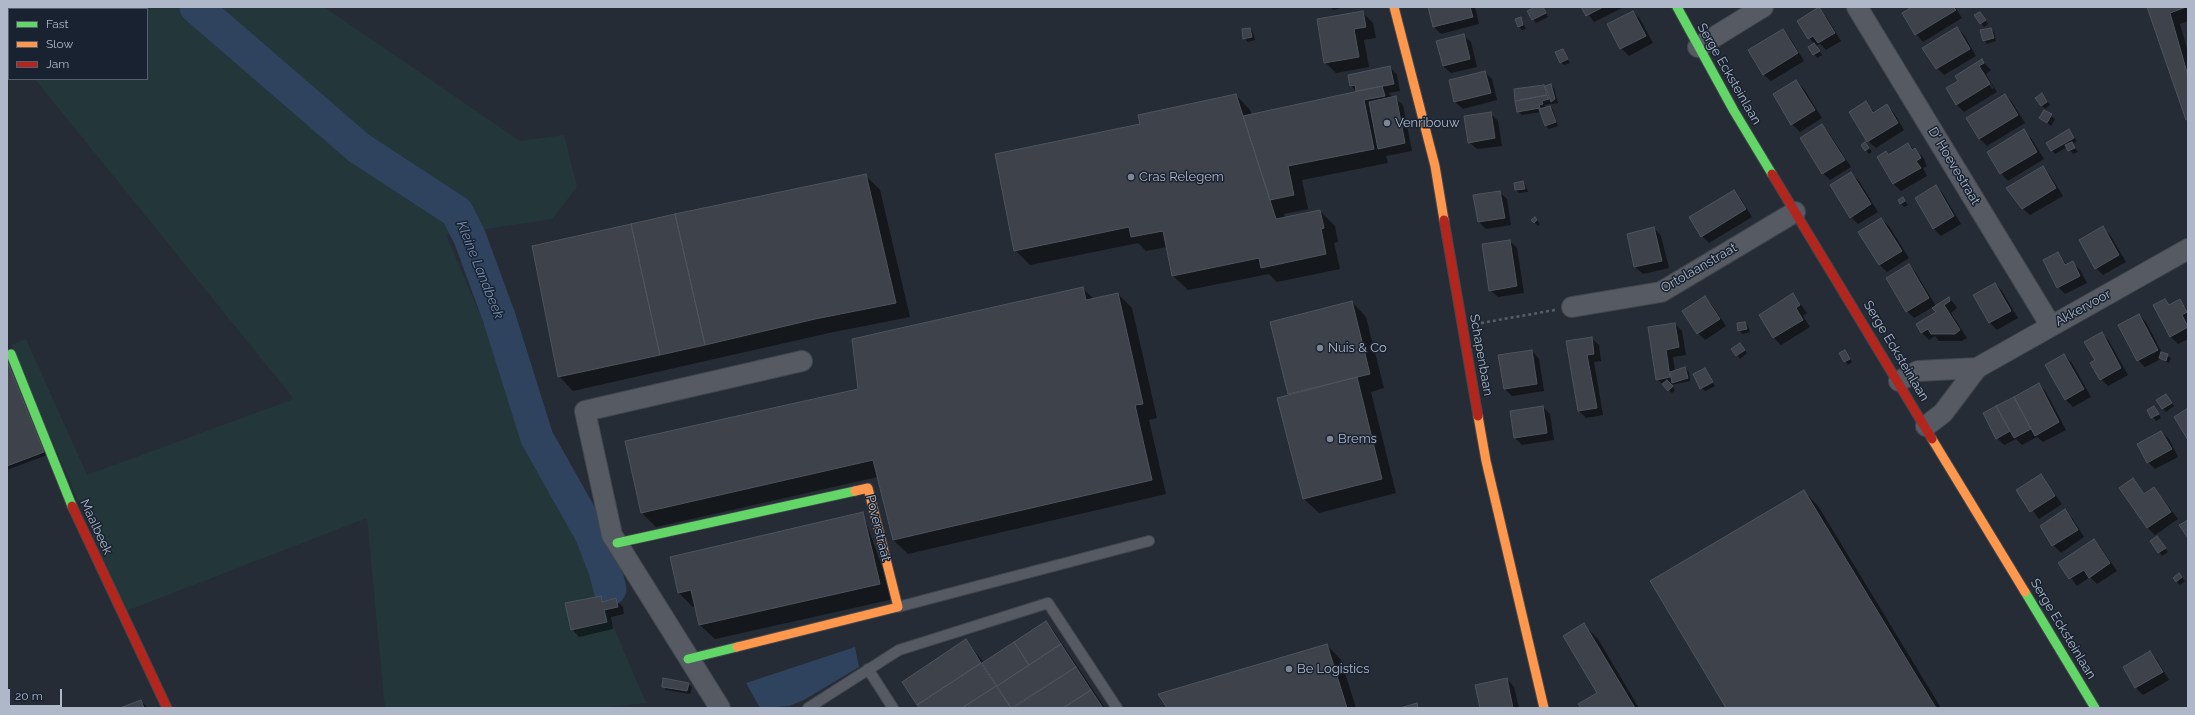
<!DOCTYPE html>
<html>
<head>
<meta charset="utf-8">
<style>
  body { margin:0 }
  #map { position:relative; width:2195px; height:715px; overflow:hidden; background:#262c35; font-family:Raleway,sans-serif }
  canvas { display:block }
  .frame { position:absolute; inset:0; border:8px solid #aeb8c8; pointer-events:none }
  .legend { position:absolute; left:8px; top:8px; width:140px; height:72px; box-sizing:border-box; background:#192230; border:1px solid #555e6d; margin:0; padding:5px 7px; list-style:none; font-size:12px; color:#aeb8c8 }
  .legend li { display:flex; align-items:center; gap:8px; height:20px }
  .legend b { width:20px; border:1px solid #555e6d }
  .scale { position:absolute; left:8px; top:689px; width:54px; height:18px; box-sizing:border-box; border:2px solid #aeb8c8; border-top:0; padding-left:5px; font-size:12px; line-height:14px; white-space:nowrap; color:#aeb8c8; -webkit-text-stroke:3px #192230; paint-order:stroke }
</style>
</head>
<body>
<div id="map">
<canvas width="2195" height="715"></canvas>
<div class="frame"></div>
<ul class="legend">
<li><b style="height:5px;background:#63d668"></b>Fast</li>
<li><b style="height:5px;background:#ff974d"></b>Slow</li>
<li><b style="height:5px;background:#b3261e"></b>Jam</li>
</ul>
<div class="scale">20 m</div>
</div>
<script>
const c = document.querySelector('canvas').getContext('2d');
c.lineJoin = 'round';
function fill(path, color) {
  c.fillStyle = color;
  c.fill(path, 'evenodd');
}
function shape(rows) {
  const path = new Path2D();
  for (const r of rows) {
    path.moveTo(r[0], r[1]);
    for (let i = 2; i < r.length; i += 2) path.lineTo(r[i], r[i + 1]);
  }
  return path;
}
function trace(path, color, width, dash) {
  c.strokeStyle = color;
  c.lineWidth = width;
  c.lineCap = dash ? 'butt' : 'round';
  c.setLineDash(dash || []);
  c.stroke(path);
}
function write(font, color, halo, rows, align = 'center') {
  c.font = font + ' Raleway,sans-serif';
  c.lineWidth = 3;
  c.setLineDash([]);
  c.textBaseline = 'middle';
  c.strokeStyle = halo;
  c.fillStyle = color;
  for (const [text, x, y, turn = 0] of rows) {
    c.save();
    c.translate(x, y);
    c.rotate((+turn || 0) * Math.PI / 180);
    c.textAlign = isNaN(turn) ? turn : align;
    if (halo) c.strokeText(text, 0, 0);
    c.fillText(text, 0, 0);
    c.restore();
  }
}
fill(shape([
  [7,7,324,7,520,141,564,135,577,187,552,219,446,235,646,703,600,708,385,708,367,518,126,611,11,345,26,339,87,475,294,399,35,79,147,79,147,9,9,9,9,46,7,44]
]), '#23373b');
fill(shape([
  [855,647,859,667,804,700,789,706,760,708,746,683]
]), '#2f425e');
fill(shape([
  [1330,7,1341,7,1341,8,1333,10],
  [1429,7,1475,7,1479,24,1441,34,1434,27],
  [1538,7,1543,7,1548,17,1536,23,1533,19],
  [1583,7,1624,7,1594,22],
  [1914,7,1955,7,1962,18,1923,42,1916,34],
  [2148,7,2188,7,2188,21,2180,24,2188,52,2188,120],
  [1819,9,1826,16,1841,41,1826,50,1820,44,1816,46,1822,55,1817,58,1810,48,1814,44,1798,21],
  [1362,12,1373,23,1376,38,1364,40,1369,67,1336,73,1325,62],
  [1633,12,1640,19,1653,43,1629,56,1621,48],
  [1983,16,1988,24,1984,27,1981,23],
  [1520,18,1526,29,1522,30,1519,27],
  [1957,28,1964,35,1976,56,1944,75,1937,68],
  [1250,29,1253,32,1255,40,1248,42,1244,38],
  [1991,29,1994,32,1996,41,1987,44,1984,40],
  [1783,30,1790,38,1804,61,1771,81,1763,74],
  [1463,35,1471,42,1477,67,1451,73,1443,66],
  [1562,50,1570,63,1564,65,1561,62],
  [1982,61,1991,70,1986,74,1997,92,1964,112,1957,105,1959,81],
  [1981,71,1983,71,1994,88,1992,89],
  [1390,67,1397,75,1400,91,1388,93,1403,105,1412,151,1386,156,1388,163,1302,180,1308,209,1284,214,1285,218,1320,211,1335,226,1338,242,1334,243,1340,269,1277,282,1269,274,1188,290,1173,276,1167,247,1146,251,1138,243,1030,265,1015,250,1141,125,1236,95,1250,110,1252,115,1357,92,1350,85],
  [1485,72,1492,79,1497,100,1463,109,1455,102],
  [1796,81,1804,89,1822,118,1800,132,1792,124],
  [1551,85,1554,88,1558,103,1545,105,1546,108,1550,107,1553,110,1558,126,1549,129,1545,125,1541,112,1522,115,1518,111,1516,90],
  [2005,95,2012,102,2025,123,1987,146,1980,139,1967,118],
  [2042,95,2050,105,2045,109,2041,105],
  [1866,103,1875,113,1887,105,1894,113,1904,130,1876,148,1868,141],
  [2044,111,2055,119,2051,126,2040,118],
  [1490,113,1498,121,1502,146,1477,149,1469,142],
  [1822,125,1829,133,1851,167,1830,180,1823,173],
  [2023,131,2031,138,2044,159,2008,181,2001,173,1988,152],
  [2069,131,2077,141,2072,144,2078,152,2073,154,2067,147,2055,154,2047,143],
  [1865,143,1872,152,1869,154,1862,145],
  [1908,144,1923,157,1927,166,1923,168,1927,176,1901,191,1894,184,1878,157,1886,152,1889,155],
  [2043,167,2050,175,2063,196,2030,215,2022,208],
  [1851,173,1859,181,1878,212,1858,224,1851,217],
  [865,175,880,190,910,317,829,333,573,391,559,376],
  [1523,182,1526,186,1528,192,1519,193,1516,190,1515,184],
  [1936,186,1943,194,1961,224,1941,236,1933,228],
  [1734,191,1741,199,1752,217,1709,243,1702,236],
  [1499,192,1507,199,1511,225,1486,229,1479,222],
  [1903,199,1908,205,1904,207,1901,203],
  [1535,218,1540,224,1538,226,1532,220],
  [1881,219,1889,226,1909,258,1887,272,1880,265,1860,232],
  [1654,228,1661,236,1669,268,1643,274,1635,267,1628,234],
  [2103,228,2110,235,2126,262,2103,275,2096,268],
  [1510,241,1517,248,1524,293,1498,297,1490,290],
  [2058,254,2067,265,2072,262,2080,270,2087,283,2065,294,2058,287],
  [1909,265,1916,273,1936,306,1949,298,1956,306,1957,308,1951,313,1967,338,1962,341,1939,341,1935,336,1929,340,1922,333,1917,325,1937,312,1933,307,1914,318,1907,311],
  [1995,284,2002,291,2018,318,1997,330,1990,323,1974,296],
  [1082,288,1094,299,1118,294,1132,308,1157,418,1149,420,1166,494,908,554,893,540,878,477,656,527,642,513,859,389],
  [1793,294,1807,313,1803,316,1810,327,1781,345,1774,338,1760,315],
  [1705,298,1712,305,1726,326,1705,340,1698,333],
  [2165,300,2170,306,2180,300,2188,310,2188,339,2178,344,2171,337,2154,306],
  [1352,302,1366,317,1384,388,1371,392,1396,493,1319,513,1304,499,1279,399,1290,395,1272,322],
  [2139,315,2146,322,2162,353,2171,358,2169,363,2161,359,2145,367,2138,360],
  [1745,323,1748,326,1750,332,1742,334,1739,330],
  [1675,324,1682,331,1686,355,1673,357,1675,372,1685,368,1689,372,1690,381,1671,385,1675,390,1672,393,1657,379,1649,328],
  [2102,333,2109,341,2128,375,2108,386,2101,379,2096,361],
  [1591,338,1599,345,1601,361,1594,362,1603,415,1586,418,1579,411,1567,342],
  [1740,344,1747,353,1740,359,1737,355],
  [1532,351,1539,359,1544,391,1512,396,1505,389],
  [1845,352,1852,362,1848,365,1845,361],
  [2064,355,2072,363,2091,397,2073,407,2066,400],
  [7,362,47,455,7,470],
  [1705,369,1715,386,1705,391,1701,388],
  [2039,384,2046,392,2066,430,2043,442,2037,437,2022,445,2016,439,2004,445,1997,438,1984,413],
  [2166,395,2174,406,2166,412,2162,408],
  [1543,407,1550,414,1554,440,1522,445,1515,438],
  [2154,407,2161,418,2156,421,2148,410],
  [2161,432,2169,439,2178,457,2155,469,2148,462],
  [2041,476,2062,504,2039,519,2018,491],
  [2133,480,2145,494,2154,488,2178,519,2155,535,2148,528,2121,488],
  [1804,491,1818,506,1941,708,1727,708],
  [2065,511,2072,518,2084,537,2061,553,2053,545,2041,526],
  [863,514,894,599,715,639,700,625,696,606,693,607,678,592],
  [2094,540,2101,548,2117,571,2097,584,2090,577,2077,586,2060,563],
  [2161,541,2168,552,2162,556,2151,542],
  [2179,574,2185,581,2180,585,2176,581],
  [600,597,605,602,616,600,623,607,624,614,611,617,613,629,579,637,572,629],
  [1046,623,1053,630,1105,708,920,708,966,641,984,663],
  [1584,625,1598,639,1639,708,1582,708,1598,693],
  [1327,645,1341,660,1356,708,1168,708],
  [2150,652,2157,660,2169,680,2143,695,2136,688,2124,668],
  [1507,679,1514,687,1519,708,1481,708],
  [688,684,692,687,690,694,666,690,663,686],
  [141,701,148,708,123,708]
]), '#0007');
trace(shape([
  [196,7,359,148,457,212,470,238,499,317,537,438,591,534,605,570,610,589]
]), '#2f425e', 33);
const building = shape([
  [1428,7,1470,7,1473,17,1433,27,1428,7],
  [1535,7,1543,7,1546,13,1532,20,1527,11,1535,7],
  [1581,7,1603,7,1586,16,1581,7],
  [1819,7,1835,33,1818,43,1813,36,1808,39,1797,21,1819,7],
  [1912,7,1953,7,1956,10,1915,35,1902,13,1912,7],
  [2147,7,2186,7,2170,13,2188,76,2188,119,2186,120,2147,7],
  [1363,11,1366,27,1354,29,1359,57,1324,63,1317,19,1363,11],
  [1633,11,1646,36,1620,49,1607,24,1633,11],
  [1980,12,1986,20,1980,24,1974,15,1980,12],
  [1521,17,1523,25,1518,27,1515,19,1521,17],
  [1957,27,1970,49,1936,69,1922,48,1957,27],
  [1250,28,1252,37,1243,39,1242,29,1250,28],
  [1991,28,1994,38,1983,41,1980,30,1991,28],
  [1783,29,1798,53,1763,75,1748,50,1783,29],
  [1464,34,1470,59,1443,66,1436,41,1464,34],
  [1814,43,1820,51,1813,55,1808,47,1814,43],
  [1563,49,1568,59,1560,63,1555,52,1563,49],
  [1982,59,1984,63,1979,66,1990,84,1956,105,1946,88,1958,81,1955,76,1982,59],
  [1390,66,1394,84,1356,91,1355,85,1350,86,1348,75,1390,66],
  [1485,71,1491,93,1454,102,1449,80,1485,71],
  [1796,80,1815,110,1791,125,1773,94,1796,80],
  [1551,84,1555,99,1551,102,1545,86,1551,84],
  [1544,85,1547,95,1515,101,1514,89,1544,85],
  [1382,86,1385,96,1364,100,1374,149,1288,166,1294,195,1270,200,1243,116,1382,86],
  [2042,93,2047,102,2041,106,2035,98,2042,93],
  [1236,94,1276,219,1320,210,1324,228,1321,229,1326,254,1261,268,1259,258,1172,276,1163,231,1131,237,1129,227,1014,251,995,154,1140,124,1138,115,1236,94],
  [2005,94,2018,115,1979,139,1966,118,2005,94],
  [1547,95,1549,99,1542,101,1543,104,1539,105,1540,108,1517,112,1515,101,1547,95],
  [1396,96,1405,143,1378,149,1369,102,1396,96],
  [1866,101,1873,113,1887,104,1898,123,1867,142,1849,112,1866,101],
  [1550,106,1556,122,1545,126,1539,109,1550,106],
  [2044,110,2052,114,2047,123,2039,118,2044,110],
  [1491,112,1495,138,1468,143,1464,116,1491,112],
  [1822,124,1845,160,1822,174,1800,138,1822,124],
  [2024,129,2037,152,2000,174,1987,152,2024,129],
  [2069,129,2074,138,2051,151,2046,143,2069,129],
  [1865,142,1869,148,1865,151,1861,145,1865,142],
  [2072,142,2075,148,2068,151,2065,145,2072,142],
  [1908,143,1912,150,1915,148,1921,158,1916,161,1921,168,1893,184,1877,157,1886,151,1888,155,1908,143],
  [2043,166,2056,188,2022,209,2006,188,2043,166],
  [1851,172,1871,204,1850,218,1830,185,1851,172],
  [866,174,896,303,815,319,705,345,675,214,866,174],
  [1523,181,1525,189,1515,190,1514,183,1523,181],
  [1936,185,1954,216,1933,229,1915,198,1936,185],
  [1734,190,1746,209,1701,237,1689,217,1734,190],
  [1500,191,1505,218,1478,222,1473,195,1500,191],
  [1903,197,1905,201,1900,204,1898,200,1903,197],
  [675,214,705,345,660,355,631,224,675,214],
  [1535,217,1537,220,1534,223,1531,220,1535,217],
  [1881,218,1902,251,1879,265,1858,232,1881,218],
  [631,224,660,355,558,377,532,246,631,224],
  [2103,226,2119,255,2095,269,2079,240,2103,226],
  [1654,227,1662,261,1634,267,1627,234,1654,227],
  [1510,240,1517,286,1489,291,1482,244,1510,240],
  [2058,252,2065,265,2073,261,2080,276,2057,288,2043,260,2058,252],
  [1909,264,1929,298,1906,312,1886,278,1909,264],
  [1995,283,2011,311,1989,323,1973,295,1995,283],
  [1083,287,1086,300,1118,293,1143,404,1135,405,1152,480,893,540,873,460,641,513,625,441,858,389,852,339,1083,287],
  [1793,293,1800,305,1796,308,1803,320,1773,338,1759,315,1793,293],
  [1705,296,1720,319,1697,334,1682,311,1705,296],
  [1949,297,1950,301,1944,305,1960,330,1955,334,1931,334,1928,329,1921,333,1916,324,1936,312,1932,308,1949,297],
  [2165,299,2169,305,2180,299,2187,312,2182,315,2188,327,2170,337,2153,305,2165,299],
  [1352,301,1370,374,1288,394,1270,322,1352,301],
  [2139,314,2158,350,2137,361,2118,325,2139,314],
  [1745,322,1747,329,1738,331,1737,323,1745,322],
  [1675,323,1679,347,1666,350,1670,377,1656,380,1648,327,1675,323],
  [2102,332,2121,368,2100,380,2090,363,2095,360,2084,342,2102,332],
  [1592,337,1594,354,1587,355,1597,408,1578,411,1566,341,1592,337],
  [1740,343,1745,350,1736,356,1731,349,1740,343],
  [1532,350,1537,384,1504,389,1498,355,1532,350],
  [1845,350,1850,359,1844,362,1839,353,1845,350],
  [2161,352,2168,354,2166,361,2159,358,2161,352],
  [2064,354,2084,389,2065,400,2045,365,2064,354],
  [7,361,44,452,7,466,7,361],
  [1685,367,1688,378,1672,383,1670,372,1685,367],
  [1705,368,1713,382,1700,389,1693,374,1705,368],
  [1357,377,1382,479,1303,499,1277,398,1357,377],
  [1667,380,1673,386,1668,391,1662,384,1667,380],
  [2039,383,2059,422,2035,436,2014,397,2039,383],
  [2166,394,2172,403,2162,409,2156,400,2166,394],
  [2014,397,2031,429,2014,438,1996,406,2014,397],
  [1543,406,1547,433,1514,438,1510,411,1543,406],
  [1996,406,2010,431,1996,439,1983,413,1996,406],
  [2154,406,2159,414,2151,418,2147,410,2154,406],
  [2188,408,2188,440,2174,417,2188,408],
  [2161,431,2172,449,2147,463,2137,444,2161,431],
  [2041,474,2055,496,2030,512,2016,490,2041,474],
  [2133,478,2144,494,2154,487,2171,512,2147,528,2119,488,2133,478],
  [1804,490,1936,708,1726,708,1650,581,1804,490],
  [2065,509,2078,530,2052,546,2040,526,2065,509],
  [863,512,880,584,699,625,691,590,678,593,670,557,863,512],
  [2188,520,2188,538,2179,525,2188,520],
  [2157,536,2166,548,2158,553,2150,541,2157,536],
  [2094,539,2110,563,2089,578,2084,570,2069,579,2058,563,2094,539],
  [2179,573,2182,577,2176,582,2173,578,2179,573],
  [601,596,602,602,616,598,618,607,604,610,607,622,571,630,565,603,601,596],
  [1046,621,1061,644,1029,665,1014,642,1046,621],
  [1584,623,1635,708,1581,708,1578,704,1597,693,1563,636,1584,623],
  [966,639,981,663,917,705,902,682,966,639],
  [1014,642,1029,665,997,686,982,663,1014,642],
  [1061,644,1076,667,1011,708,997,686,1061,644],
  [1327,644,1347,708,1167,708,1158,694,1327,644],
  [2150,651,2163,672,2135,688,2123,667,2150,651],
  [981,663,996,686,962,708,919,708,917,705,981,663],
  [1076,667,1091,690,1063,708,1013,708,1076,667],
  [663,678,689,683,687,691,662,687,663,678],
  [1507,678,1513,708,1480,708,1475,685,1507,678],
  [996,686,1011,708,962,708,996,686],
  [1091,690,1103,708,1063,708,1091,690],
  [141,700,144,708,120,708,141,700],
  [1417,703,1418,708,1400,708,1417,703]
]);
fill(building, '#3d424b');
trace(building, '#4d545e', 1);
const lane = shape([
  [898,607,1149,541],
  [868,669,893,708],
  [808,708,899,650,1048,603,1117,708]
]);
const street = shape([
  [1857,7,2051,326],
  [1698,47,1763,7],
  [1572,307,1661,292,1795,212],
  [1899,381,1918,371,1977,368],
  [1926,426,1943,413,1977,368,2188,249],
  [720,708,612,535,585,411,802,361]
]);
const fast = shape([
  [1677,7,1734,111,1772,174],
  [11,354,72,506],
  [617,543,855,491],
  [2025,592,2095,708],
  [688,659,737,647]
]);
const slow = shape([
  [1394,7,1435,166,1444,220],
  [1478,416,1486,461,1544,708],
  [1932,439,2025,592],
  [737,647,898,607,868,488,855,491]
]);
const jam = shape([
  [1772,174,1932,439],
  [1444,220,1478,416],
  [72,506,167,708]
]);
trace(lane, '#42474e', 12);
trace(street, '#42474e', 22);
trace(fast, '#42474e', 11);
trace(slow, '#42474e', 11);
trace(jam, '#42474e', 11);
trace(shape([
  [1481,323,1555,310]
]), '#585f66', 2.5, [3, 3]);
trace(lane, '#565a63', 10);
trace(street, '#565a63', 20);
trace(fast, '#63d668', 9);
trace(slow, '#ff974d', 9);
trace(jam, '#b3261e', 9);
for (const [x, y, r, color] of [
  [1387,123,4,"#7e8795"],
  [1131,177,4,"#7e8795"],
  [1320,348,4,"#7e8795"],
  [1330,439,4,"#7e8795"],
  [1289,669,4,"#7e8795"]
]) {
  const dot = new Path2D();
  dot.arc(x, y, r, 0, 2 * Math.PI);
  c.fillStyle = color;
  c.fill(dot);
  trace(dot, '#192230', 1.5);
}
write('13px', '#aeb8c8', '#192230', [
  ["Serge Ecksteinlaan",1729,74,60],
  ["D' Hoevestraat",1954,166,59],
  ["Ortolaanstraat",1699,268,-30],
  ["Akkervoor",2083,308,-29],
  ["Serge Ecksteinlaan",1896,351,59],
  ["Schapenbaan",1481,355,80],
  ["Maalbeek",96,527,65],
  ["Poverstraat",878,528,76],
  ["Serge Ecksteinlaan",2063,629,59]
]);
write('13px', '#aeb8c8', '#192230', [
  ["Venribouw",1395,123],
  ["Cras Relegem",1139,177],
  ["Nuis & Co",1328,348],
  ["Brems",1338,439],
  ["Be Logistics",1297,669]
], 'left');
write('italic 14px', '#748eb2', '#192230', [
  ["Kleine Landbeek",480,270,68]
]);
</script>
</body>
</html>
